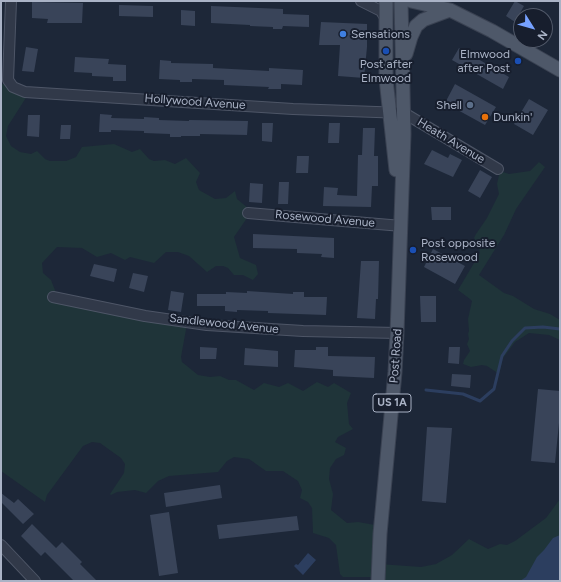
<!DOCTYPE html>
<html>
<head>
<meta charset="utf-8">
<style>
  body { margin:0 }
  #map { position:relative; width:561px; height:582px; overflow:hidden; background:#1d2738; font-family:Figtree,sans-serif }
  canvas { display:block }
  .frame { position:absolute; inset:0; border:2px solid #aab3c6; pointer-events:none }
  .north { position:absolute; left:513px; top:8px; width:40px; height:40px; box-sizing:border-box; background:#171e2d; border:1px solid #525a6a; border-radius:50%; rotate:127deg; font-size:11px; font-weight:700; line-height:16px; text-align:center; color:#aab3c6 }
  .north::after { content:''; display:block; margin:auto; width:14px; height:18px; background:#76a1ff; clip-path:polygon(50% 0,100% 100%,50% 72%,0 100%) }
</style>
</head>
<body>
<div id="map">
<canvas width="561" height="582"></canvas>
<div class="frame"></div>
<div class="north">N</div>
</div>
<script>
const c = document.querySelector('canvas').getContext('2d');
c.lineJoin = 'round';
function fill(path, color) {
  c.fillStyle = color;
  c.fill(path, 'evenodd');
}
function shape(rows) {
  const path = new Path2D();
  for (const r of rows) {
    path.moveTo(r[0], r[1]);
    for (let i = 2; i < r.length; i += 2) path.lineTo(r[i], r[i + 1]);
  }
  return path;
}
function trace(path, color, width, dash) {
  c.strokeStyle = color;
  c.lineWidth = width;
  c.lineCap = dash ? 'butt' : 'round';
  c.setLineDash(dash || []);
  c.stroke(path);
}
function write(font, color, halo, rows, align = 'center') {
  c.font = font + ' Figtree,sans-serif';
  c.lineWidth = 4;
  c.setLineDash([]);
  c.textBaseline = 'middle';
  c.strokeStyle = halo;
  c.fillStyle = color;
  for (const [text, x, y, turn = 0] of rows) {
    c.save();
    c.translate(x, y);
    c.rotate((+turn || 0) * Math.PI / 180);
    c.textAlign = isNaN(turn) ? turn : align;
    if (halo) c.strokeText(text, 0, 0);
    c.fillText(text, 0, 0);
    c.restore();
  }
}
fill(shape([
  [13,80,19,91,29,93,8,126,6,136,11,146,20,152,31,154,37,151,45,159,50,161,66,161,76,157,82,147,114,144,132,152,140,149,149,159,154,161,165,160,175,164,186,158,200,173,196,182,199,190,215,199,226,198,235,191,237,199,254,213,255,216,247,218,234,237,240,258,256,265,258,274,253,280,243,275,234,275,228,268,223,266,216,266,207,272,189,256,178,252,166,252,154,263,130,257,125,260,111,253,97,257,82,248,57,247,42,263,43,273,51,280,58,298,187,324,181,357,182,362,198,375,210,377,220,376,229,380,236,380,254,390,264,383,279,387,288,383,303,391,317,382,328,387,334,383,351,393,347,403,349,424,353,429,338,437,335,442,346,448,344,455,336,459,330,468,329,479,333,494,331,510,347,523,358,522,381,526,379,564,421,567,436,564,452,555,469,539,488,549,500,544,507,545,515,541,546,518,560,499,560,542,535,581,377,581,376,577,343,577,340,574,336,545,329,538,313,533,312,508,308,502,300,498,302,490,298,481,283,471,266,471,249,459,234,457,227,461,218,472,169,476,158,481,146,493,135,490,117,492,111,495,110,494,124,473,125,464,121,458,100,443,92,442,83,446,47,495,45,502,1,471,1,85],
  [539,162,545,167,516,209,504,235,479,275,504,293,513,296,534,309,550,314,560,320,560,340,549,335,529,333,515,342,503,358,499,374,487,366,482,365,471,367,463,364,464,360,470,351,467,344,469,339,468,334,469,331,468,319,472,301,470,299,458,290,480,253,478,244,474,238,476,234,487,218,499,194,497,184,500,171,509,174,530,171]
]), '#1f3439');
fill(shape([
  [560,535,560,581,520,581,526,577,537,557,544,550,553,538],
  [308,553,316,560,303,575,294,566,296,564,298,565]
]), '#2c3e5f');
trace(shape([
  [426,390,463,394,480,401,494,389,502,356,512,341,525,328,543,327,560,329]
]), '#2c3e5f', 3);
fill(shape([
  [515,1,524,6,515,22,506,16],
  [32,2,83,3,82,23,47,23,48,19,32,18],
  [119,5,153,6,153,17,119,16],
  [211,6,283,9,283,14,309,15,309,27,283,26,282,29,273,29,273,27,250,26,250,25,211,23],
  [181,10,195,11,195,26,181,25],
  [321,22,367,24,367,47,364,78,338,76,340,45,319,45],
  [26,47,38,49,34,72,22,71],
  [459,48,509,77,503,89,452,60],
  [75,57,109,59,108,64,126,65,126,81,113,81,113,77,92,76,92,73,74,72],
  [160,60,171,61,171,63,213,64,213,68,269,71,269,68,303,70,302,85,281,84,281,89,268,89,269,87,224,85,224,80,192,79,192,82,180,82,180,80,159,79],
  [455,84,496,107,485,125,445,103],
  [529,99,548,110,533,135,514,124],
  [100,114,112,115,111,118,144,119,144,117,159,118,159,120,189,121,189,120,248,121,247,135,200,134,200,136,181,136,181,137,170,137,170,134,144,133,144,131,111,130,111,132,99,132],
  [28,115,40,115,39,137,27,136],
  [262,123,273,123,272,142,262,141],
  [329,123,340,123,339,143,328,143],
  [61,125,71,125,70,139,60,139],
  [363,128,375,128,374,156,378,156,378,186,372,186,371,207,323,206,324,187,338,188,337,195,357,196,358,155,362,155],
  [432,150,448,158,450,154,462,160,453,177,424,164],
  [297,156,309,156,308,173,296,173],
  [480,170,492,177,480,198,468,191],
  [279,182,289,182,288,204,278,204],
  [250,183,263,184,262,203,249,202],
  [431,207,451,207,451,220,432,220],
  [253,234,334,238,334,258,321,257,322,254,297,253,297,249,253,248],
  [433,249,465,266,455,284,424,267],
  [361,261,379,261,378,299,376,299,375,319,357,318],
  [94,264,117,269,114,282,90,276],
  [133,273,148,276,144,292,129,288],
  [171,291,184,293,181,312,168,310],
  [247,291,293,294,293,292,304,292,304,297,327,297,326,315,268,313,268,311,237,310,237,312,225,311,225,306,197,306,197,294,226,294,226,292,247,293],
  [420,296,436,296,436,322,421,322],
  [200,347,217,348,216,359,200,359],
  [316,347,328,347,328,356,375,357,374,378,333,376,333,370,294,367,295,350,316,350],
  [449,347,460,347,459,364,448,363],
  [245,348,278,351,278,367,244,365],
  [452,374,471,375,470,388,451,386],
  [538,389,560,391,560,413,555,463,531,461],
  [427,427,452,428,446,503,422,501],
  [220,485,222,498,166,507,164,493],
  [1,493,14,503,18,499,34,514,23,524,1,502],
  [169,512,178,573,159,576,150,515],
  [297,516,299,530,219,539,217,525],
  [32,524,56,548,62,542,82,562,80,564,97,581,74,581,45,552,41,556,21,536]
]), '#394459');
const minor = shape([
  [11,1,8,80,13,87,25,92,293,109,404,113,498,169],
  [361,1,381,11,386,19],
  [248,213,402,226],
  [53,297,145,316,207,325,303,331,397,333],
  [1,545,35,581]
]);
const major = shape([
  [386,1,386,79,396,170],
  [411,1,450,10,492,31,560,70],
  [406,54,411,37,416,26,423,20,450,10],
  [378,581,380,534,395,372,397,333,404,134,401,1]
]);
trace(minor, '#4e5667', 12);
trace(major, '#3a4252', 15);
trace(minor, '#313949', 10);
trace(major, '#4e5869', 13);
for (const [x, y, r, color] of [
  [343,34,4,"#3f7fe0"],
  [386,51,4,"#1a4fb4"],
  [518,61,4,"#1a4fb4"],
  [470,105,4,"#5c6f8a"],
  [485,117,4,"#e8710a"],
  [413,250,4,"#1a4fb4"]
]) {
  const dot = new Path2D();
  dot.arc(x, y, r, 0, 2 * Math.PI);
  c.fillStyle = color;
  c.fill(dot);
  trace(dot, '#171e2d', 1.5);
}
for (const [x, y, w] of [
  [392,403,38]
]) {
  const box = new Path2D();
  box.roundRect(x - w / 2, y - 9, w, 18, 3);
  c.fillStyle = '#171e2d';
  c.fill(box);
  trace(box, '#aab3c6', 1);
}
write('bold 11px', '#aab3c6', null, [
  ["US 1A",392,403]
]);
write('12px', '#aab3c6', '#171e2d', [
  ["Sensations",351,34],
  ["Elmwood",510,54,"right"],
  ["after Post",510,68,"right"],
  ["Post after",386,64,"center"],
  ["Elmwood",386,78,"center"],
  ["Shell",462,105,"right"],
  ["Dunkin'",493,117],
  ["Post opposite",421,243],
  ["Rosewood",421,257]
], 'left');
write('12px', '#aab3c6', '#171e2d', [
  ["Hollywood Avenue",195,102,4],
  ["Heath Avenue",451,141,31],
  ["Rosewood Avenue",325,219,5],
  ["Sandlewood Avenue",224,324,6],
  ["Post Road",396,356,-86]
]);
</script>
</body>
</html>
